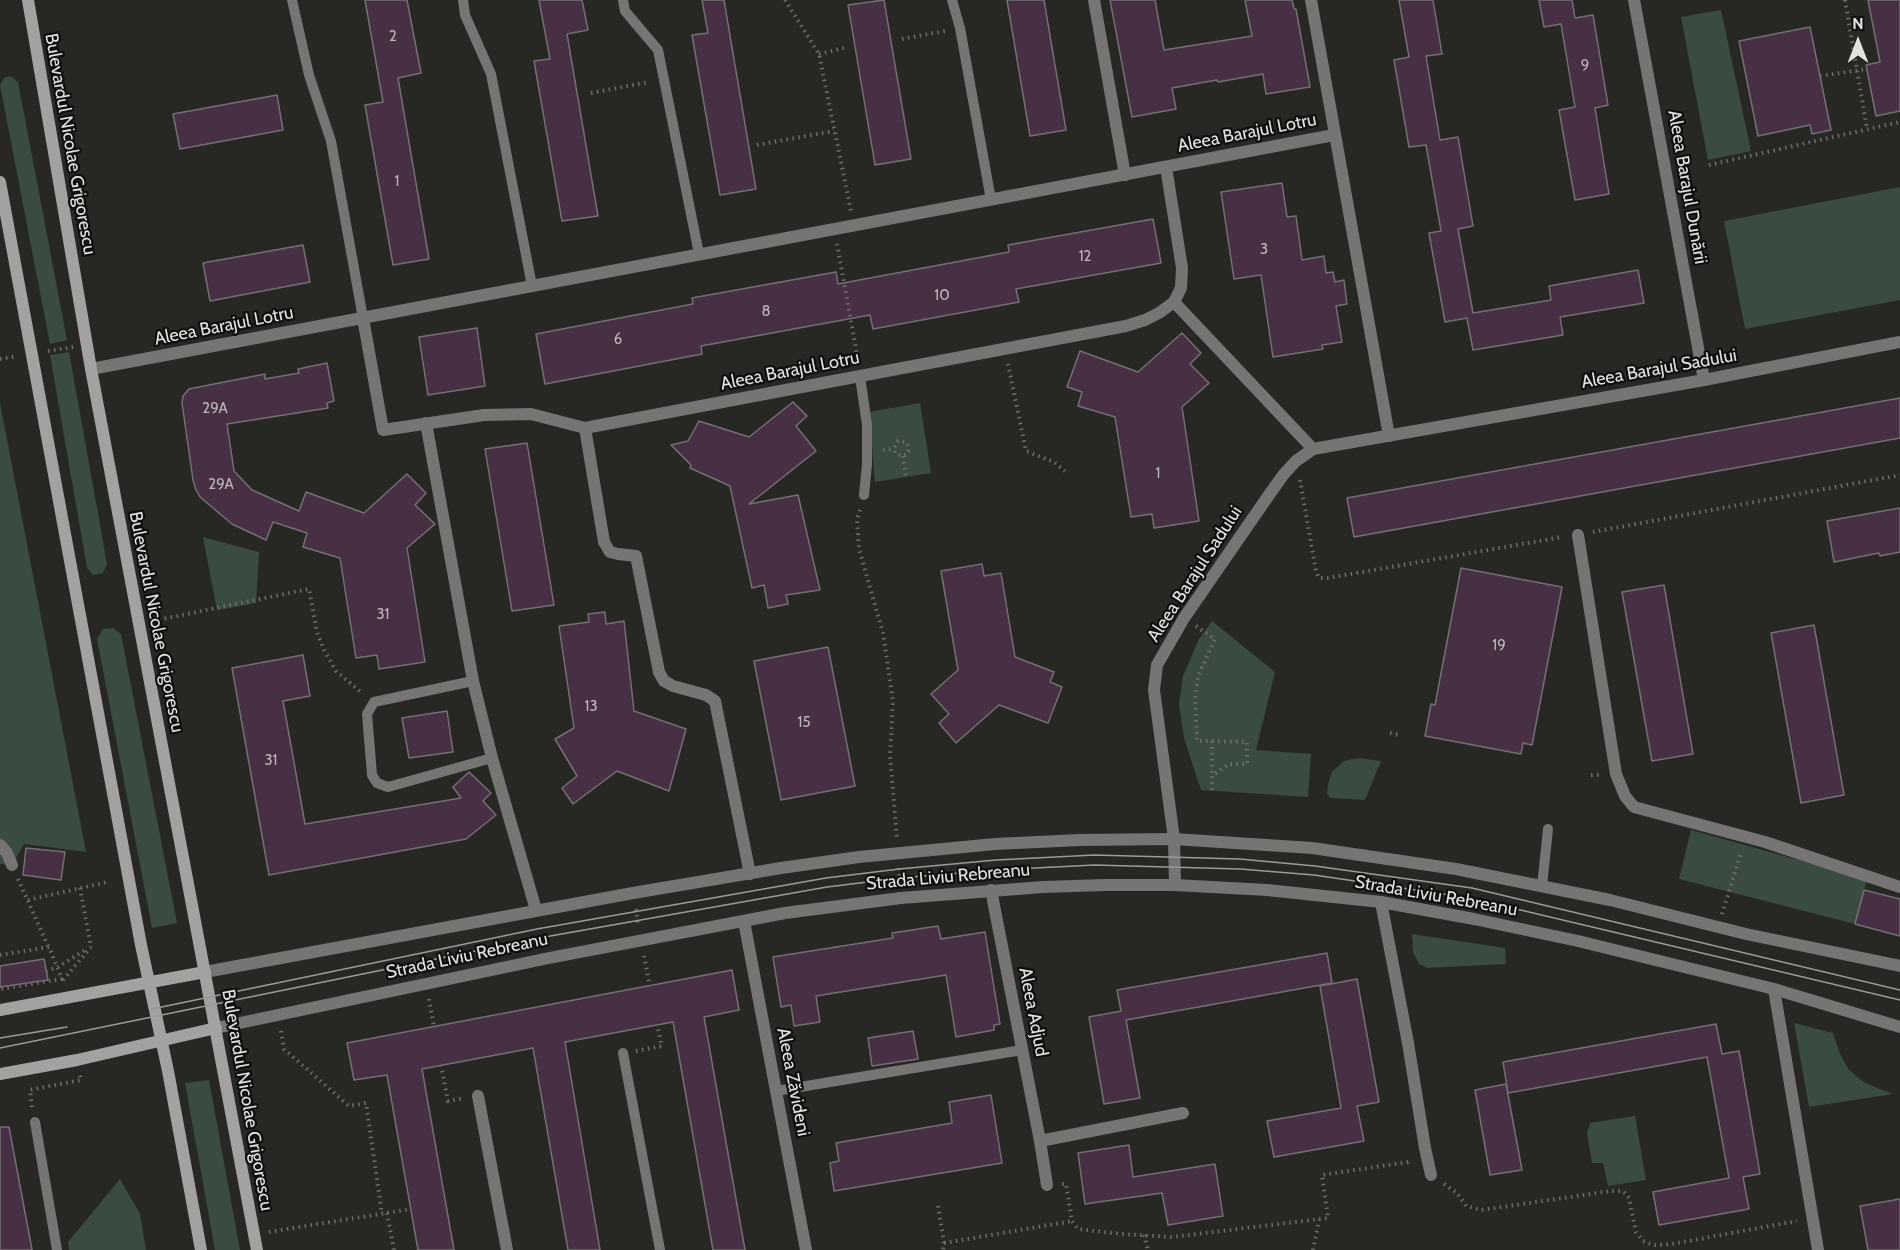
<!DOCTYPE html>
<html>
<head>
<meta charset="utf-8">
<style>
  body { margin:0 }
  #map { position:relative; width:1900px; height:1250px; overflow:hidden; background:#272724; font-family:Cabin,sans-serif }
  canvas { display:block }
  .north { position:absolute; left:1828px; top:12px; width:60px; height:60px; -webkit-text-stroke:4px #100f0e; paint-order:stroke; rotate:0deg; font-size:16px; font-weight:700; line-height:24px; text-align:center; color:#e3e3e1 }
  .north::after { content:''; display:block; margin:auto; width:21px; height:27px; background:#e3e3e1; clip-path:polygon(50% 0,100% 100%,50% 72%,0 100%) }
</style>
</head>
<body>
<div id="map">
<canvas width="1900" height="1250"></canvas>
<div class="north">N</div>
</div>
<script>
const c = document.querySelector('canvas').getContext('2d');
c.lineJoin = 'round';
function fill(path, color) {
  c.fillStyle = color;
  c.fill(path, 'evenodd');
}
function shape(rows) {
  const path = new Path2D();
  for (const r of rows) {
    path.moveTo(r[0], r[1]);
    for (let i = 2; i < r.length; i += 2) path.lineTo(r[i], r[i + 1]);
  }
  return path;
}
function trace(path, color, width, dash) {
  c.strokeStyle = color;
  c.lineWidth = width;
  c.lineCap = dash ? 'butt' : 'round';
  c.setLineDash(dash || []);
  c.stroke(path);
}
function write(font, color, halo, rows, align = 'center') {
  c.font = font + ' Cabin,sans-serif';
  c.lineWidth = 4.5;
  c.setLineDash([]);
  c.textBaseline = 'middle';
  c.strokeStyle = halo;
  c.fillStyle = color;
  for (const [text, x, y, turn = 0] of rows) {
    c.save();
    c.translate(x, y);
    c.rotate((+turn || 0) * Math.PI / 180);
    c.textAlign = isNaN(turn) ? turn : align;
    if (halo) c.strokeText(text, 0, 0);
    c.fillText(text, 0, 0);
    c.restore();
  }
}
fill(shape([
  [1721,10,1751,151,1708,160,1681,17],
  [11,76,18,82,67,340,50,344,0,85,4,78],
  [1900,187,1900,300,1745,329,1724,221],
  [69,352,107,564,103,573,93,575,87,568,50,355],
  [0,403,86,852,24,844,12,865,0,864],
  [920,403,931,473,875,482,869,412],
  [203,537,259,552,256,603,217,610],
  [1212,621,1275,672,1256,750,1311,754,1308,797,1201,790,1184,738,1179,704,1183,676,1199,639],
  [113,628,121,634,177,923,152,928,97,639,103,629],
  [1359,758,1381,761,1365,800,1331,798,1327,794,1328,784,1332,772,1344,761],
  [1691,830,1867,879,1855,924,1679,879],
  [1412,934,1505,948,1506,964,1427,968,1419,964,1413,952],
  [1794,1023,1833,1033,1840,1054,1849,1070,1865,1083,1893,1094,1809,1107],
  [209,1080,240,1250,215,1250,185,1083],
  [1635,1116,1646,1180,1608,1186,1603,1163,1592,1163,1587,1133,1590,1123],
  [120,1179,140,1214,146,1250,69,1250,68,1242]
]), '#3a4b40');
const building = shape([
  [365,0,407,0,421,73,398,78,429,259,393,265,365,105,383,102,365,0],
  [539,0,582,0,588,30,567,34,598,216,562,221,534,61,550,59,539,0],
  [702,0,724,0,756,189,720,195,692,35,708,33,702,0],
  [884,0,911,159,875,165,848,5,884,0],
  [1007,0,1044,0,1066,130,1030,136,1007,0],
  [1110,0,1155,0,1164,50,1252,36,1245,0,1292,0,1294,9,1296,9,1310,87,1266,94,1263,74,1218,82,1217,80,1172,88,1176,109,1132,117,1110,0],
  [1399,0,1433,0,1442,54,1426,56,1440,140,1458,137,1473,226,1458,229,1473,313,1551,300,1549,286,1638,270,1644,303,1560,317,1563,335,1473,350,1467,318,1445,322,1429,233,1441,231,1426,145,1409,147,1394,60,1409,57,1399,0],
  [1539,0,1572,0,1575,18,1593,15,1608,105,1595,108,1609,194,1575,200,1559,110,1575,107,1561,24,1544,27,1539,0],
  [1868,0,1900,0,1900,111,1876,116,1866,65,1880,62,1868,0],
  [1810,27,1831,130,1812,134,1810,125,1758,136,1739,41,1810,27],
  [277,95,283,130,180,149,173,114,277,95],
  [1282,183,1287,217,1296,216,1302,260,1324,256,1326,273,1333,272,1335,282,1344,280,1347,304,1336,306,1342,342,1322,345,1323,349,1273,357,1261,275,1234,279,1221,192,1282,183],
  [1153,219,1161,263,1016,289,1019,302,873,329,870,315,701,346,702,354,545,384,536,334,693,304,692,298,836,272,838,284,1009,252,1008,245,1153,219],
  [303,245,310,282,210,301,203,263,303,245],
  [477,328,485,386,428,395,419,337,477,328],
  [1182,333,1201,353,1190,364,1209,383,1182,407,1199,521,1154,528,1152,514,1131,517,1115,417,1078,406,1082,392,1067,387,1080,351,1138,372,1182,333],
  [327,363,334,401,327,403,328,408,227,424,234,471,252,490,299,511,306,492,364,513,407,474,426,493,415,505,435,524,407,548,425,662,379,669,377,655,356,658,340,558,303,547,307,533,273,522,266,540,232,524,200,497,196,490,193,480,182,403,183,396,189,389,265,374,265,379,299,373,298,369,327,363],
  [1900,398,1900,438,1354,537,1347,498,1900,398],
  [793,402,807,416,796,426,816,451,749,504,798,495,820,590,786,595,788,604,768,608,764,585,752,588,730,486,690,468,691,465,671,445,688,441,699,421,749,437,793,402],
  [527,443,554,605,512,611,485,449,527,443],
  [1900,508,1900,552,1880,556,1879,553,1834,562,1827,521,1900,508],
  [982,564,984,576,1001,573,1015,657,1054,672,1050,682,1062,687,1048,723,999,705,956,743,939,723,949,714,931,694,958,670,941,571,982,564],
  [1461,568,1562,587,1532,745,1523,743,1521,754,1425,736,1431,704,1435,705,1461,568],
  [1664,585,1693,754,1652,761,1622,592,1664,585],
  [605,612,606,624,624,621,634,711,686,729,669,791,617,771,573,804,562,788,577,776,555,739,574,728,559,626,589,622,588,614,605,612],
  [1814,625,1844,795,1801,803,1771,633,1814,625],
  [828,647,855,786,781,800,754,661,828,647],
  [303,655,310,696,283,701,305,824,461,798,453,787,469,772,491,793,483,801,496,815,466,839,269,875,232,668,303,655],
  [447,711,453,752,409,758,402,718,447,711],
  [26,848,65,852,61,880,23,875,26,848],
  [1864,890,1900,899,1900,936,1855,924,1864,890],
  [938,926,941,939,985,932,1000,1024,994,1025,994,1030,956,1037,946,975,816,996,820,1022,794,1026,791,1005,781,1007,773,957,893,938,892,933,938,926],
  [1327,953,1332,983,1126,1020,1140,1098,1104,1104,1089,1017,1121,1011,1117,990,1327,953],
  [44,959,48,980,0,987,0,966,44,959],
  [732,970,739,1010,704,1017,745,1250,713,1250,673,1022,565,1042,600,1250,568,1250,533,1048,422,1069,454,1250,418,1250,387,1075,354,1080,347,1043,732,970],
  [1357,979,1379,1102,1357,1106,1364,1141,1274,1157,1267,1121,1341,1108,1320,986,1357,979],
  [1716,1024,1722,1054,1739,1051,1755,1144,1760,1174,1743,1177,1749,1209,1659,1225,1653,1192,1729,1178,1707,1057,1508,1093,1503,1062,1716,1024],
  [913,1031,918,1059,872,1066,868,1038,913,1031],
  [1506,1084,1522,1170,1490,1175,1475,1090,1506,1084],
  [991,1095,1002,1163,834,1191,830,1163,839,1161,836,1143,952,1123,949,1102,991,1095],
  [0,1127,9,1127,32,1250,0,1250,0,1127],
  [1129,1145,1133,1177,1215,1164,1223,1216,1168,1225,1162,1193,1085,1204,1078,1153,1129,1145],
  [1900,1199,1900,1250,1868,1250,1860,1206,1900,1199]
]);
fill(building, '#473044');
trace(building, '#737073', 1.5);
trace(shape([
  [785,0,819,54,851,211],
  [1845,0,1867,129],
  [902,39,945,31],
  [819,54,844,48],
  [1820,76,1867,69],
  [591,93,649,82],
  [757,145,834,131],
  [1709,165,1900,122],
  [837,244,858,360],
  [48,351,73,347],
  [0,359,17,356],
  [1008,364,1026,451,1054,462,1065,471],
  [883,450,894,448,898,441,901,441,907,443,909,450,906,455,902,456,895,453,894,448],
  [903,456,906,477],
  [1300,480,1316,571,1319,578,1328,578,1562,537],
  [860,510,857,519,859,549,883,633,893,701,890,756,897,839],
  [1593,532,1900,475],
  [153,621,309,589,317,632,324,650,336,671,362,693],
  [1196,626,1215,639,1198,676,1195,700,1197,741,1247,742,1247,764,1229,764,1212,776,1212,791],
  [1390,733,1400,735],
  [1212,741,1212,776],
  [1591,775,1600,775],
  [899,868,900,884],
  [18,879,48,946],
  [80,888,91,947],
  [28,900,107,882],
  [636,909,638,925],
  [1722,914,1741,852],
  [0,955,49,947,62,979,0,989],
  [644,956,650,986],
  [46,971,58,967,85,950],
  [63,980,91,947],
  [429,999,434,1027],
  [281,1031,284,1049,349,1106,366,1103,382,1214],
  [636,1051,662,1046,657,1025],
  [441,1065,448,1101,464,1098],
  [32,1107,30,1090,81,1080,80,1075],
  [1062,1184,1066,1184,1072,1221,1078,1229,1122,1234,1172,1237,1328,1218,1322,1175,1408,1162,1411,1160],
  [1444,1184,1457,1193,1466,1206,1481,1210,1611,1191,1623,1191,1629,1198,1636,1232,1643,1241,1654,1245,1672,1244,1797,1221],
  [938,1206,944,1243,943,1250],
  [387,1213,394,1250],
  [269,1232,411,1209],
  [1144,1235,1148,1250],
  [944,1243,1072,1221],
  [1313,1250,1319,1220]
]), '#6e6e6b', 4, [1.5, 4.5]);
trace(shape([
  [292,0,309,75,331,141,363,318],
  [463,0,465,15,491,74,532,286],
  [623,0,625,11,658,50,699,254],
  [952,0,960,28,991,200],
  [860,376,867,425,867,464,864,495],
  [473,681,374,702,367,714,372,775,377,783,388,787,492,758],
  [1542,886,1548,829],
  [623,1053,660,1250],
  [776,1091,1022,1050],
  [35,1122,57,1250]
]), '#767574', 10);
trace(shape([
  [0,845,7,853,12,865]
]), '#767574', 12);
trace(shape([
  [1094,0,1125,175],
  [1311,0,1389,436],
  [1634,0,1704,380],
  [1174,302,1313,449],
  [363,318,383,430,484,415,531,414,585,428,860,376,1126,326,1145,320,1159,313,1174,302,1181,288,1182,268,1166,167],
  [91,369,1334,135],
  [426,423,473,681,492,758,536,910],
  [585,428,604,542,610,552,618,554,636,556,659,672,664,681,673,686,706,695,715,701,750,874],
  [1578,535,1616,774,1625,796,1634,807,1765,842,1900,887],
  [1175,885,1174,839,1154,690,1157,665,1184,618,1271,492,1284,474,1296,461,1313,449,1704,380,1900,342],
  [991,890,1040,1141,1047,1185],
  [1381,902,1408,1043,1425,1148,1431,1175],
  [744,921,806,1250],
  [1774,989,1818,1250],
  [478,1096,507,1250],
  [1040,1141,1183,1113]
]), '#767574', 12);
trace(shape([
  [205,972,633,893,781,868,859,857,995,844,1080,840,1174,839,1312,848,1456,869,1610,900,1746,934,1900,966],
  [216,1028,549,958,785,913,901,898,1043,887,1105,885,1175,885,1267,890,1381,902,1474,919,1578,941,1774,989,1900,1027]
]), '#767574', 12);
trace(shape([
  [28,0,91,369,257,1250],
  [0,182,141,945,168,1071,201,1250],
  [0,1010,205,972],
  [0,1074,77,1060,216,1028]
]), '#a4a1a1', 12);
trace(shape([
  [152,1009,537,929,826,878,899,869,996,860,1094,855,1240,859,1315,866,1472,888,1900,990],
  [0,1038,67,1027],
  [0,1048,539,938,827,887,900,878,996,870,1094,865,1240,869,1314,875,1470,898,1900,1000]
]), '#9a9a97', 1.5);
write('15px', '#bcb6ba', null, [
  ["2",393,37],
  ["9",1585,66],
  ["1",397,182],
  ["3",1264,250],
  ["12",1085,257],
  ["10",942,296],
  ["8",766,312],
  ["6",618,340],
  ["29A",215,409],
  ["1",1158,474],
  ["29A",221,485],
  ["31",383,615],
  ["19",1499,646],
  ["13",591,707],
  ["15",804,723],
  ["31",271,761]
]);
write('18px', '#e3e3e1', '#100f0e', [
  ["Aleea Barajul Lotru",1247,133,-11],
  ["Bulevardul Nicolae Grigorescu",70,144,80],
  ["Aleea Barajul Dunării",1687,187,80],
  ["Aleea Barajul Lotru",224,326,-11],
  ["Aleea Barajul Sadului",1659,369,-10],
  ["Aleea Barajul Lotru",790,371,-11],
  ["Aleea Barajul Sadului",1195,574,-57],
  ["Bulevardul Nicolae Grigorescu",156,622,79],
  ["Strada Liviu Rebreanu",948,877,-5],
  ["Strada Liviu Rebreanu",1436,896,10],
  ["Strada Liviu Rebreanu",467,956,-12],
  ["Aleea Adjud",1033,1012,79],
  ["Aleea Zăvideni",793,1082,79],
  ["Bulevardul Nicolae Grigorescu",247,1100,80]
]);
</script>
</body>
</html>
